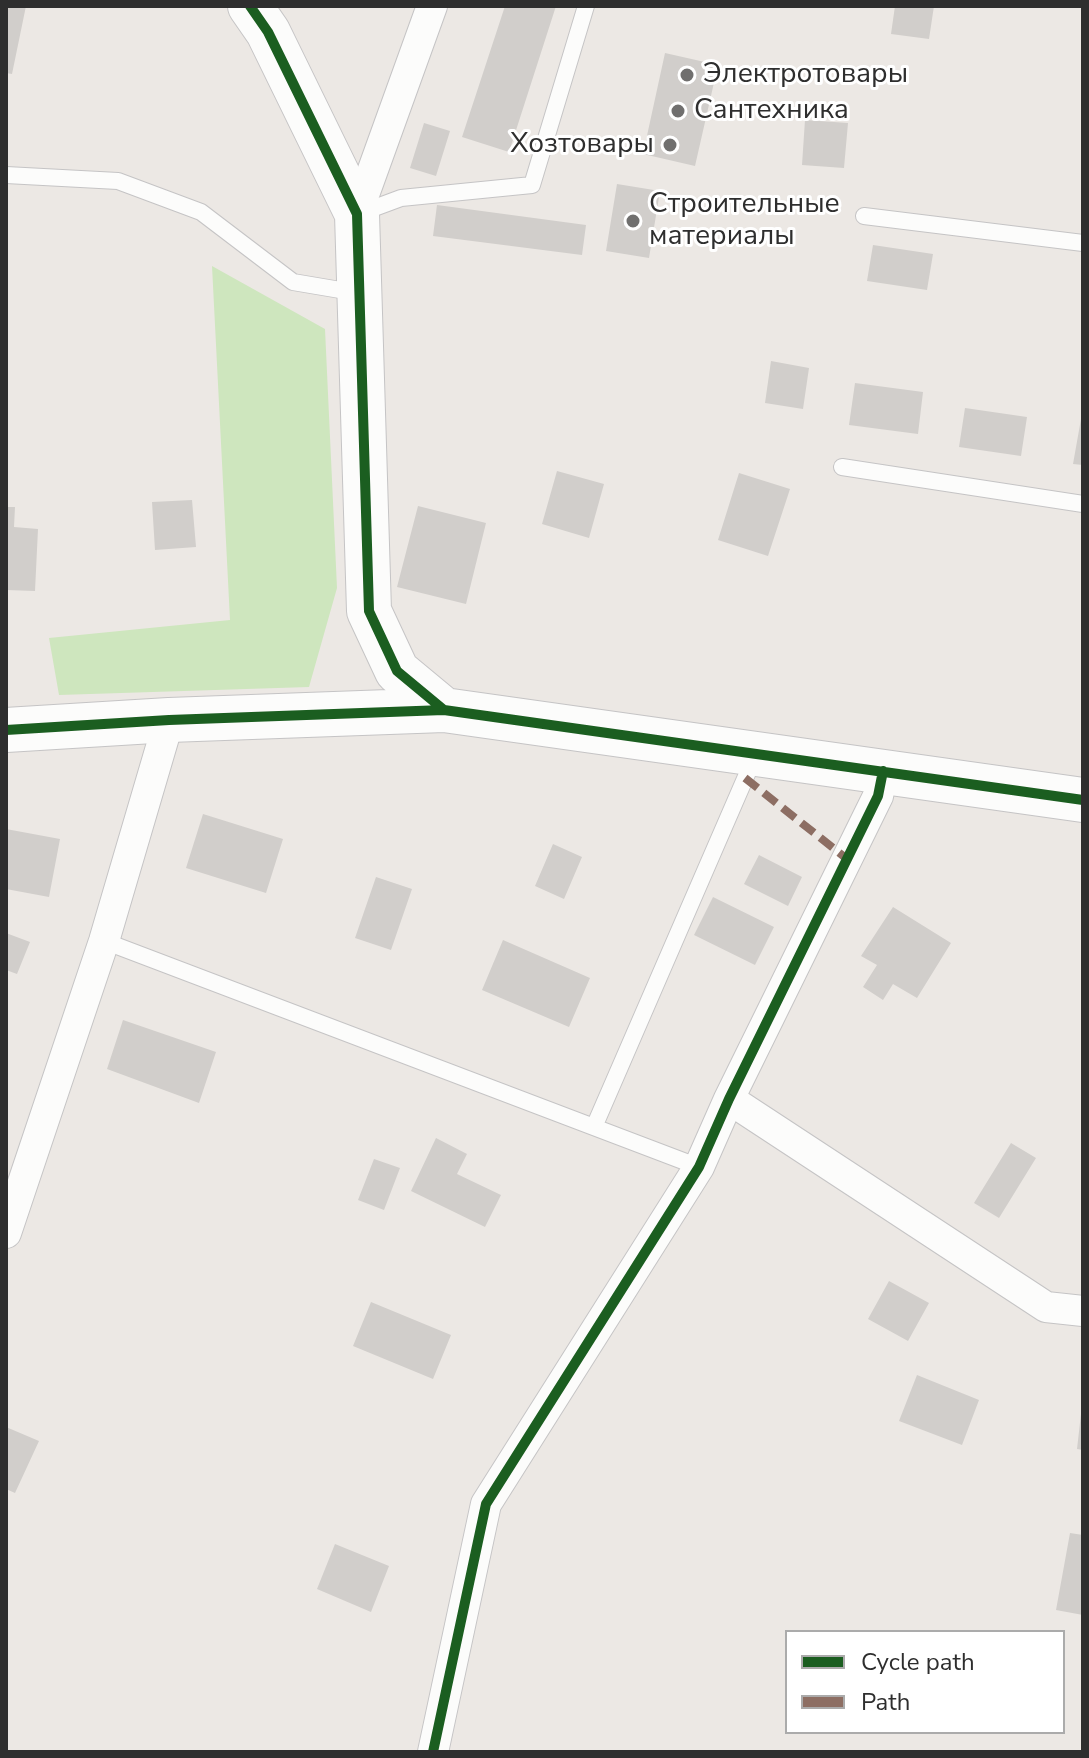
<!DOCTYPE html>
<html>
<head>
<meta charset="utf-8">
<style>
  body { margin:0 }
  #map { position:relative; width:1089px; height:1758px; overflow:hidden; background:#ece8e4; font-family:"Nunito Sans",sans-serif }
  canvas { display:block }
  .frame { position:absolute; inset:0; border:8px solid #2e2e2e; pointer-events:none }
  .legend { position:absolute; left:785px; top:1630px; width:280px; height:104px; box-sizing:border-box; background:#fff; border:2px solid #ababab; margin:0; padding:10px 14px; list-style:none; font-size:24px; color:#2e2e2e }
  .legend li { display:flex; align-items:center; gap:16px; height:40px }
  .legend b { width:40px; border:2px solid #ababab }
</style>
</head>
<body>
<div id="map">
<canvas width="1089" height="1758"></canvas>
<div class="frame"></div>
<ul class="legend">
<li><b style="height:10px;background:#1b5e20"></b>Cycle path</li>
<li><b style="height:10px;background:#8d6e63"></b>Path</li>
</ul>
</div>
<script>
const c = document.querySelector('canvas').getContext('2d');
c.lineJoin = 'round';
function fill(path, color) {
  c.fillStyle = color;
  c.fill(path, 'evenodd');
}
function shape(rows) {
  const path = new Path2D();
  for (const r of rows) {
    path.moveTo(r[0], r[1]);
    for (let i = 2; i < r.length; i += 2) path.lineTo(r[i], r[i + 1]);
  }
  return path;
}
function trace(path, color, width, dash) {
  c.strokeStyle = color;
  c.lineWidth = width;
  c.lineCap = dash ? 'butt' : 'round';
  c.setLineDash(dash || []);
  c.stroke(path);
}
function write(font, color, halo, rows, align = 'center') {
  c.font = font + ' "Nunito Sans",sans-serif';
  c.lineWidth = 6;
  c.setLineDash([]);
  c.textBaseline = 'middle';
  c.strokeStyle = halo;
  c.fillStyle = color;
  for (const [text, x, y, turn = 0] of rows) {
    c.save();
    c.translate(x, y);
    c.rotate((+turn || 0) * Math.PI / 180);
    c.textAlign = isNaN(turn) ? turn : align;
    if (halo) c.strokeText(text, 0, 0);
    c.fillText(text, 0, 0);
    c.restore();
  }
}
fill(shape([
  [212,266,325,329,337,588,309,687,59,695,49,638,230,620]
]), '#cee6be');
fill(shape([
  [6,6,26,6,12,74,6,73],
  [505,6,556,6,509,152,462,137],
  [895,6,934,6,929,39,891,34],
  [665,53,718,65,695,166,643,154],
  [805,120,848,123,844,168,802,165],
  [424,123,450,131,436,176,410,168],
  [617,184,660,191,649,258,606,251],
  [437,205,586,225,582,255,433,236],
  [873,245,933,254,927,290,867,281],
  [771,361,809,368,803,409,765,403],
  [855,383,923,392,918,434,849,425],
  [965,408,1027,417,1021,456,959,447],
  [1081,419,1083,419,1083,465,1073,464],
  [557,471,604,484,589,538,542,524],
  [739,473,790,489,768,556,718,540],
  [192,500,196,547,155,550,152,502],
  [418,506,486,523,466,604,397,587],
  [6,507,15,507,14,527,38,529,35,591,6,590],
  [203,814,283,839,266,893,186,868],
  [6,829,60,839,49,897,6,889],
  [553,844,582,857,564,899,535,886],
  [759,855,802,877,788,906,744,884],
  [376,877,412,889,391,950,355,938],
  [713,897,774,927,755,965,694,935],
  [893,907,951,943,917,998,893,984,883,1000,863,987,877,965,861,956],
  [6,933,30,942,17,974,6,970],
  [503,940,590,978,569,1027,482,990],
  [123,1020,216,1052,199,1103,107,1069],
  [436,1138,467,1154,457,1174,501,1195,485,1227,411,1191],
  [1011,1143,1036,1158,999,1218,974,1203],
  [374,1159,400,1168,384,1210,358,1200],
  [889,1281,929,1303,908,1341,868,1319],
  [371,1302,451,1335,433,1379,353,1346],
  [917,1375,979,1400,962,1445,899,1421],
  [1081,1414,1083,1414,1083,1450,1077,1449],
  [6,1427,39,1441,15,1493,6,1489],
  [1070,1533,1083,1535,1083,1615,1056,1610],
  [335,1544,389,1566,371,1612,317,1589]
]), '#d1cecb');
const lane = shape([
  [6,175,118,181,201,212,293,282,358,293],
  [358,214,401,198,532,185,586,6],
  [864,216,1083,243],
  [842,467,1083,504],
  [104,941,699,1167],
  [594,1127,754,758]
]);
const street = shape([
  [357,214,432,6],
  [729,1099,1046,1307,1083,1311],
  [6,1233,104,941,169,720],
  [433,1752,486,1504,699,1167,729,1099,878,796,883,771]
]);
const secondary = shape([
  [250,6,268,32,357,214,369,611,397,671,444,710],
  [6,730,169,720,444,710,1083,800]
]);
trace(lane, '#c5c4c5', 18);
trace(street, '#c5c4c5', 32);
trace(secondary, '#c5c4c5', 46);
trace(lane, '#fcfcfb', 16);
trace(street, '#fcfcfb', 30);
trace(secondary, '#fcfcfb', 44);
trace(shape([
  [745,778,847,859]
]), '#8d6e63', 8, [16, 8]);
trace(shape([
  [250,6,268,32,357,214,369,611,397,671,444,710],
  [6,730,169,720,444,710,1083,800],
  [433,1752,486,1504,699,1167,729,1099,878,796,883,771]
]), '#1b5e20', 10);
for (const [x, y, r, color] of [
  [687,75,8,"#706f6e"],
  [678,111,8,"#706f6e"],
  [670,145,8,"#706f6e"],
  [633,221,8,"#706f6e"]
]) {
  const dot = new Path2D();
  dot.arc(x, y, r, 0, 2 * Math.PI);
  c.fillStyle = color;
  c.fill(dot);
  trace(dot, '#fff', 3);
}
write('28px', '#2e2e2e', '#fff', [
  ["Электротовары",703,75],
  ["Сантехника",694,111],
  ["Хозтовары",654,145,"right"],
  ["Строительные",649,205],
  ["материалы",649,237]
], 'left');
</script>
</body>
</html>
